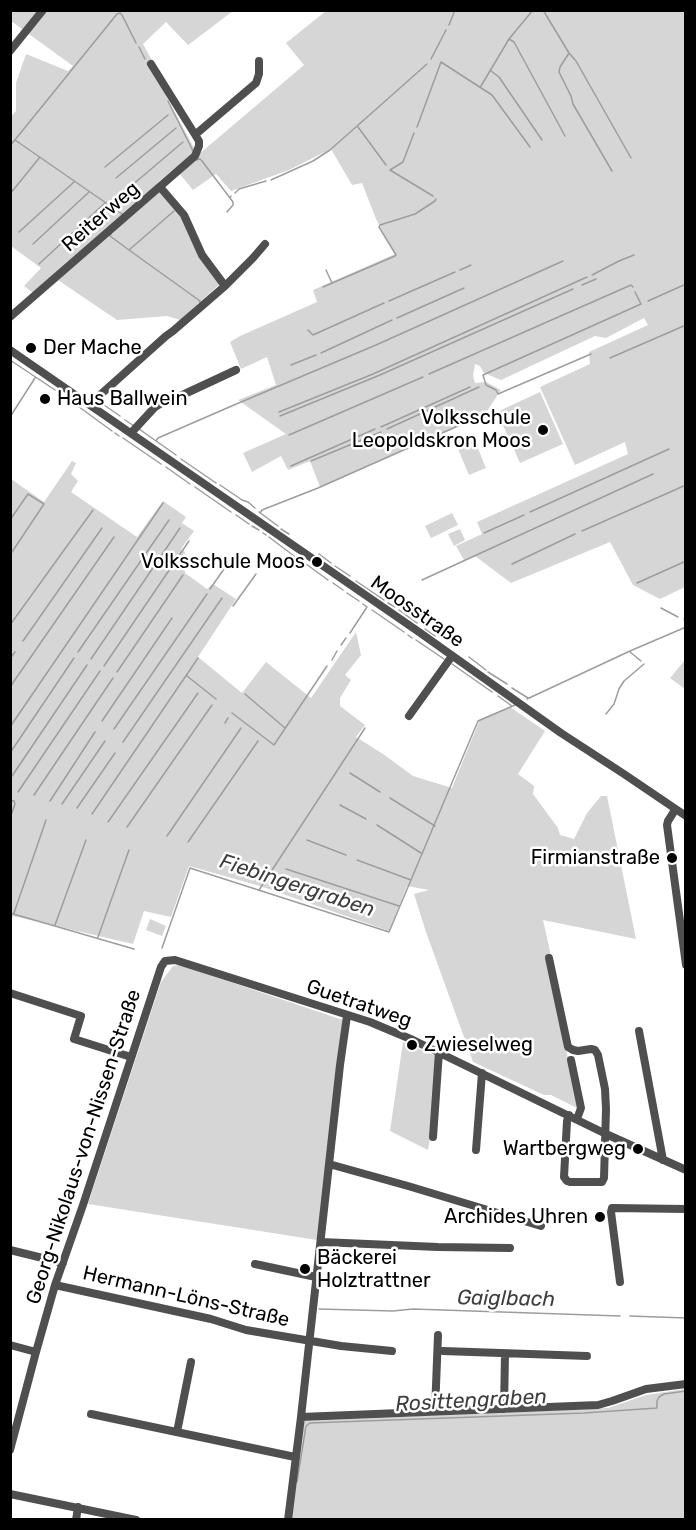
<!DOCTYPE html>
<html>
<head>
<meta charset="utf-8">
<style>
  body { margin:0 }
  #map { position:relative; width:696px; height:1530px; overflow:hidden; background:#fff; font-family:Rubik,sans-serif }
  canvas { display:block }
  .frame { position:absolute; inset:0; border:12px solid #000; pointer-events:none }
</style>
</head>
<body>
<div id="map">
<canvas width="696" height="1530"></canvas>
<div class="frame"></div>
</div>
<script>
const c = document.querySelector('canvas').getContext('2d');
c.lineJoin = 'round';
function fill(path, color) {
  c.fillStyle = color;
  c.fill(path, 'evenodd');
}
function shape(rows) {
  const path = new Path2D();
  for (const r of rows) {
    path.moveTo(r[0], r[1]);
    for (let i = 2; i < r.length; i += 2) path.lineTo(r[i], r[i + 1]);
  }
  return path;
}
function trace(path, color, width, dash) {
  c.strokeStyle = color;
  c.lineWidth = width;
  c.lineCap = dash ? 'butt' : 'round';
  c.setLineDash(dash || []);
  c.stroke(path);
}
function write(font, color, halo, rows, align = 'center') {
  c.font = font + ' Rubik,sans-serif';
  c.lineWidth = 5;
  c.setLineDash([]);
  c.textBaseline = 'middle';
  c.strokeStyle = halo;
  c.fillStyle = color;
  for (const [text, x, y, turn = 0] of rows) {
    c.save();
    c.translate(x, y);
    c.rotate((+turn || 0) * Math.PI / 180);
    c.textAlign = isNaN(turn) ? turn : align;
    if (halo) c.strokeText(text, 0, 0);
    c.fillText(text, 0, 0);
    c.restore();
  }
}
fill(shape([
  [11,10,233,11,188,45,166,22,143,44,154,64,168,100,198,155,304,65,286,43,326,11,685,11,685,587,660,599,633,585,610,542,511,583,475,556,464,560,456,546,482,534,477,522,628,454,625,442,575,465,540,387,590,364,589,352,648,325,644,318,606,338,595,336,501,380,484,373,480,366,475,364,473,376,475,383,486,382,501,390,485,414,320,487,310,461,288,470,281,456,252,472,243,453,286,434,238,400,276,385,267,357,241,369,230,342,240,336,317,302,313,290,395,254,376,219,362,183,352,185,331,149,289,170,231,191,216,174,193,190,175,168,157,183,182,219,220,284,180,320,167,316,117,320,52,276,33,293,24,286,41,268,11,246,10,145,12,143,11,141,10,118,16,111,16,83,26,54,68,71,73,66,11,21],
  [540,392,563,444,520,463,497,412],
  [472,434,486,468,469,475,455,442],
  [72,461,76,463,71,474,78,481,71,492,137,537,163,501,186,517,182,523,194,531,181,549,185,552,185,573,207,589,213,584,236,599,198,657,242,693,266,662,311,698,356,632,361,655,345,675,351,680,340,698,340,706,365,725,356,737,383,754,413,776,452,788,480,719,510,707,545,731,518,774,534,786,533,794,558,828,560,835,574,839,587,813,601,796,607,796,636,939,543,920,551,956,546,958,579,1109,551,1095,544,1095,473,1062,426,932,414,894,429,890,407,886,389,931,260,886,189,866,171,917,144,911,133,944,13,916,11,921,11,479,44,502],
  [452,513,458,525,431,538,425,526],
  [460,529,465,540,454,546,448,534],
  [685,660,685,689,670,678],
  [150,919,166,926,162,936,146,930],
  [180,965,343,1020,317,1240,88,1204,161,982,173,966],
  [403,1042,436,1056,431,1132,428,1150,390,1131],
  [685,1389,685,1519,291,1520,304,1421,608,1408,646,1395]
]), '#d6d6d6');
trace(shape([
  [543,10,569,53,560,67,559,72,571,96,573,104,612,171],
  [449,25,455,10],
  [509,39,514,42,565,136],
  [139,47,145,59],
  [569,53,576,61,631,158],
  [431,59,446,30],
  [491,71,499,77,542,140],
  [481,86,509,39,533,10],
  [168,101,193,151],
  [358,127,386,165],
  [417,127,441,62,492,95,530,147],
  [414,133,403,162,390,170,433,196],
  [15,140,122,214],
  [10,146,117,14,120,13,122,15,136,43],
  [196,160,200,159,202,161,230,198,231,196],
  [105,167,168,115],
  [116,178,176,128],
  [271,180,313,161,330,150,427,64],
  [124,192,183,142],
  [235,193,239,189,266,181],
  [10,194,40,157],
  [227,212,233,205,233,202,230,198],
  [19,232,74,182],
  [111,234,110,236,129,250,200,301,200,304],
  [33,244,89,192],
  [129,250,174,211],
  [39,264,105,203],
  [326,270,332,283],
  [460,270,471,265],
  [592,275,619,261,634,255],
  [582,285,596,279],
  [323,287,395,256,396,255,379,227,380,225,415,214,435,201,436,199],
  [389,301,455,272],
  [648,301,686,284],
  [397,318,464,288],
  [308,330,313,335,384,303],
  [321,353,392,320],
  [591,354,498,394,496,390,486,385,483,375,641,304,635,292],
  [610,358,686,325],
  [10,360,55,390],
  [291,365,316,355],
  [429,374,631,285,633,287],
  [60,393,112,431],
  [104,405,120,416],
  [279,412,373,374,587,277],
  [280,416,380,375,573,289],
  [10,417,35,378],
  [125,420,134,426],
  [381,427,470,387],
  [139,429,176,455],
  [387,429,479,387],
  [115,433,119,436],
  [289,435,423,377],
  [123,438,161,464],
  [156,441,158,438,234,405,376,345,563,261],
  [181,459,216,483],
  [311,461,381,432],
  [291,466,375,429],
  [166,467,190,484],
  [220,485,242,500,248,502,255,508],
  [195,487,231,512],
  [259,512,278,526],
  [530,512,669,449],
  [260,513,262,510,318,488,485,414],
  [236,515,249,524],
  [10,520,28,494,44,504,10,555],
  [252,526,259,530],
  [281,529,289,534],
  [582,531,686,485],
  [263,533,266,535],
  [484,533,524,515],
  [269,537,302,562],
  [319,554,331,563],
  [306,564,328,580],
  [512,564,575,534],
  [335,566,350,576],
  [422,580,653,474],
  [356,581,384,600],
  [333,583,343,590],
  [637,583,686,561],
  [210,589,233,556],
  [347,593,359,601],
  [388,603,395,607],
  [233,606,256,574],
  [661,608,678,617],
  [372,610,404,632],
  [399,610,417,623],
  [684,619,686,620],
  [10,625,93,510],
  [425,629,435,636],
  [350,633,367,607,363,604],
  [408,635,412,638],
  [416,640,444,659],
  [23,641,102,528],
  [341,645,346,638],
  [78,652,169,520],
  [630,652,641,661],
  [469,657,486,670],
  [10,659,15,652],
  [91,659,180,528],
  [332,660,337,651],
  [452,664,492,692],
  [104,666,189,541],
  [117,672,183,575],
  [488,672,507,684],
  [187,676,216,699],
  [10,687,114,537],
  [512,688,528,698],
  [245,694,285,728],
  [498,696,512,706],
  [527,699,630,651,686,627],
  [232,713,274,745,327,666],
  [606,714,614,704,619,689,624,681,644,664],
  [102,721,172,618],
  [225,723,228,718],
  [10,727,163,503],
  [114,729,207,594],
  [123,742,222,598],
  [10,753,74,658],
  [350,773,380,792],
  [10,779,87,665],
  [18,792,100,671],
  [34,795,113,678],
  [390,798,435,826],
  [10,800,14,801,15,804,10,818],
  [50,801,95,732],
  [62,804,105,741],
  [340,805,366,819],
  [77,808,115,753],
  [92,814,198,658],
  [108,822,198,693],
  [377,825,421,853],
  [127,827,212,705],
  [167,836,241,728],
  [307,840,346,855],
  [188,842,258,741],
  [357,860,411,880],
  [286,869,399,906],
  [259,890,365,728],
  [10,913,134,949],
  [14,913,46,820],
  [55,925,86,840],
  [98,937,129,850],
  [162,948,190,868,389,932,478,721,515,705],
  [319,1309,393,1311,413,1309,620,1316],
  [630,1316,686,1318],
  [297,1482,306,1426,310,1423,584,1413,657,1408,657,1401,659,1397,664,1394,686,1391]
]), '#9d9d9d', 1.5);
trace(shape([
  [10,51,43,10],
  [196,134,256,83,259,74,259,61],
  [160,187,184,215,202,255,225,286],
  [10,317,195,156,199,146,199,141,151,64],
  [10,350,419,632,561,733,624,774,686,816],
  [90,404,166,336,173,331,225,286,253,258,265,244],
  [131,433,155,407,163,402,178,397,236,370],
  [409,716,452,656],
  [675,810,668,821,667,825,686,965],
  [549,958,568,1047,573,1050,578,1051,591,1049,595,1050,598,1055,605,1089,606,1109,604,1178,602,1182,570,1182,567,1181,564,1177,567,1121,569,1115],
  [10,993,81,1016,74,1039,131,1057],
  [639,1031,663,1160],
  [571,1060,581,1108,577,1119],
  [433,1137,439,1052],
  [476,1150,482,1073],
  [329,1164,408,1186,541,1226],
  [321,1242,438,1247,510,1248],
  [10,1250,63,1263],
  [255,1264,316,1277],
  [620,1282,611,1212,612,1208,686,1209],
  [55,1285,211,1319,246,1330,341,1346,392,1351],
  [10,1345,36,1352],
  [443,1351,587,1356],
  [504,1409,505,1354],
  [435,1411,438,1335],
  [91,1414,295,1457],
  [301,1417,598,1405,612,1401,646,1389,686,1384],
  [177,1432,191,1362],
  [10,1450,36,1352,55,1285,83,1205,161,967,165,961,175,960,370,1022,413,1040,606,1134,686,1170],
  [10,1494,136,1520],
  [76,1520,78,1507],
  [288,1520,301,1417,340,1065,347,1016]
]), '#4f4f4f', 8);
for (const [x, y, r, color] of [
  [31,348,6,"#000"],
  [45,399,6,"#000"],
  [543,430,6,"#000"],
  [317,562,6,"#000"],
  [672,858,6,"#000"],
  [412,1045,6,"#000"],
  [638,1149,6,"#000"],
  [600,1217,6,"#000"],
  [305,1269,6,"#000"]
]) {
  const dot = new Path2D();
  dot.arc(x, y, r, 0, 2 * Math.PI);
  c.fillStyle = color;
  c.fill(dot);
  trace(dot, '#fff', 2);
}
write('20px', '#000', '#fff', [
  ["Reiterweg",101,217,-41],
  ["Moosstraße",417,612,35],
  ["Guetratweg",359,1004,19],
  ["Georg-Nikolaus-von-Nissen-Straße",84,1147,-72],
  ["Hermann-Löns-Straße",186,1297,13]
]);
write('20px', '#000', '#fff', [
  ["Der Mache",43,348,"left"],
  ["Haus Ballwein",57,399,"left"],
  ["Volksschule",531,418],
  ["Leopoldskron Moos",531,441],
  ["Volksschule Moos",305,562],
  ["Firmianstraße",660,858],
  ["Zwieselweg",424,1045,"left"],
  ["Wartbergweg",626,1149],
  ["Archides Uhren",588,1217],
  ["Bäckerei",317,1258,"left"],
  ["Holztrattner",317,1281,"left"]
], 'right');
write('italic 21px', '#3e3e3e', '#fff', [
  ["Fiebingergraben",297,886,18],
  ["Gaiglbach",506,1299,1],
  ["Rosittengraben",471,1401,-3]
]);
</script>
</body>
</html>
